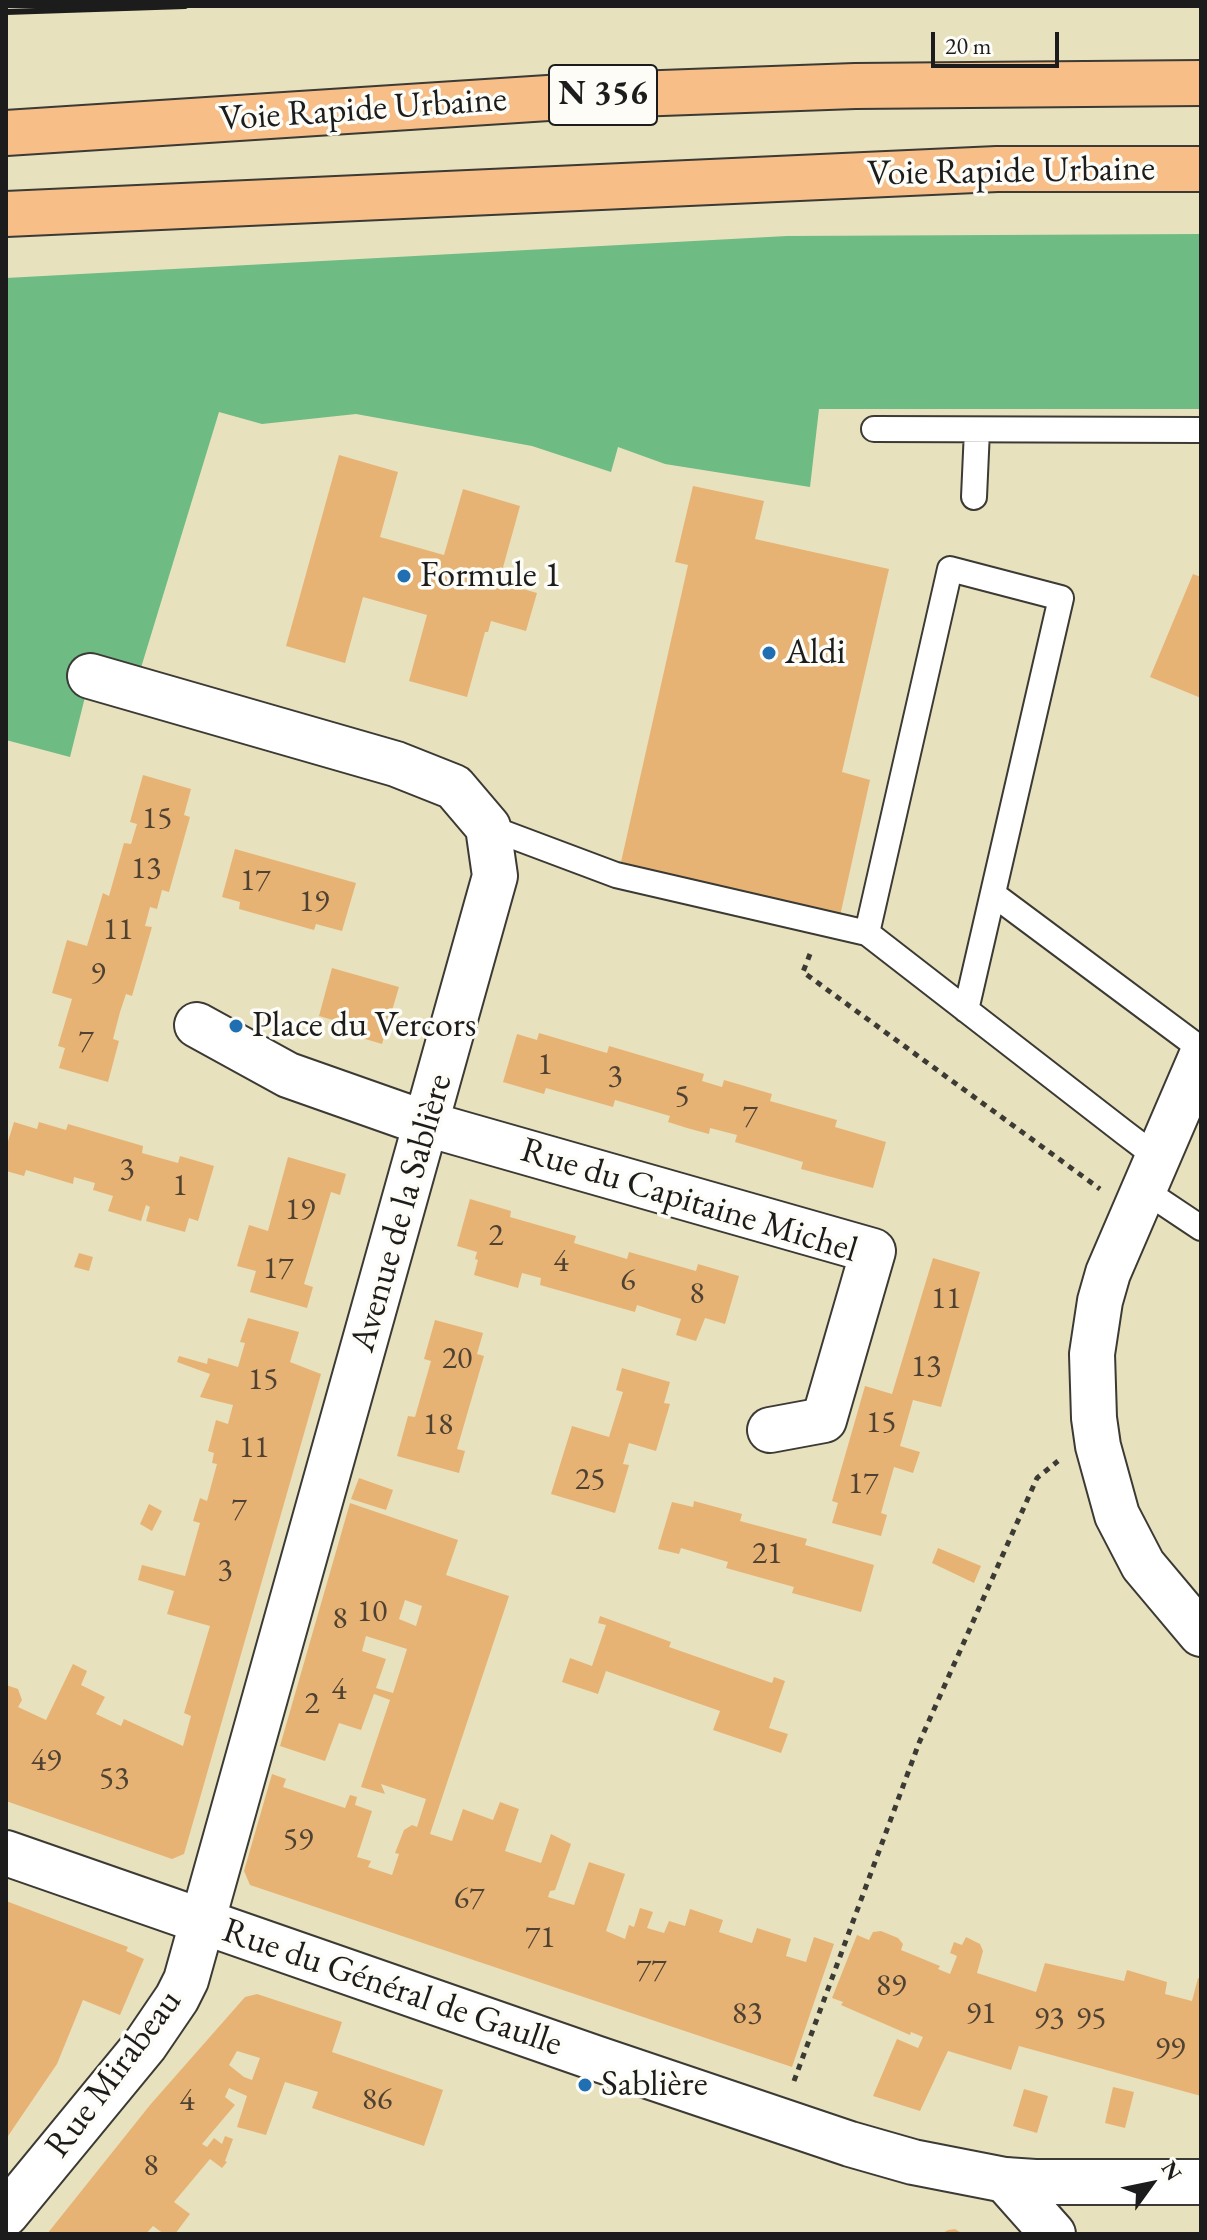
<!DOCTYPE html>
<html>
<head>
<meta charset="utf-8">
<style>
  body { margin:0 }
  #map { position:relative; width:1207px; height:2240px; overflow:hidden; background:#e8e1bd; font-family:"EB Garamond",serif }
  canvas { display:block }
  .frame { position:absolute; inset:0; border:8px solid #1c1c1c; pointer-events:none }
  .north { position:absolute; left:1111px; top:2144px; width:80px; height:80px; -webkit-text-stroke:6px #fdfcf7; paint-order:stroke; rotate:57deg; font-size:22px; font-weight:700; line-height:32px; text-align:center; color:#1c1c1c }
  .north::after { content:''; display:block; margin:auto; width:28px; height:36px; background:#1c1c1c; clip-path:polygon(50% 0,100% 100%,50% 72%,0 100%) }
  .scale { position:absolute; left:931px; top:32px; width:128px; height:36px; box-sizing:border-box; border:4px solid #1c1c1c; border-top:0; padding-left:10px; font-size:24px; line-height:28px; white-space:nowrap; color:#1c1c1c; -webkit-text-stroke:6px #fdfcf7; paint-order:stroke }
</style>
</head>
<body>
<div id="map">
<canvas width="1207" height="2240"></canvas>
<div class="frame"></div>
<div class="north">N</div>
<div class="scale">20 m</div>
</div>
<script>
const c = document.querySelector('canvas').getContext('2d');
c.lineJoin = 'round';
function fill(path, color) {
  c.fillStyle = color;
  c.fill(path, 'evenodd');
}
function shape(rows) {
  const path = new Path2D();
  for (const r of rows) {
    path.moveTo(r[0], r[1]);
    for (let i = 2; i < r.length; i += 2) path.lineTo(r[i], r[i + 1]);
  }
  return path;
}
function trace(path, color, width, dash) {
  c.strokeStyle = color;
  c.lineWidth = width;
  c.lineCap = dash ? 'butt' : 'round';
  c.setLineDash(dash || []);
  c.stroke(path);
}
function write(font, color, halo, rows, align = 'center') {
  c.font = font + ' "EB Garamond",serif';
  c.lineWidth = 7;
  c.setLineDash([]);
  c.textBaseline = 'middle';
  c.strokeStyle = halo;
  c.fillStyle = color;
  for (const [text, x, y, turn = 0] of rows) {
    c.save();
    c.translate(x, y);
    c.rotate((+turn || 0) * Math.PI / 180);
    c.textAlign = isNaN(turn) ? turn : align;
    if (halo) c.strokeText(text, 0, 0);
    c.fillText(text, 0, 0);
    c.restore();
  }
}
fill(shape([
  [1201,234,1201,409,819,409,810,487,665,464,618,447,611,472,532,446,356,414,262,424,219,412,140,671,90,677,70,757,6,740,6,278,787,236]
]), '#6ebb84');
fill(shape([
  [339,455,398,472,380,537,444,555,463,489,520,506,502,571,504,572,502,583,537,593,526,631,491,621,488,632,485,632,467,697,409,681,427,615,363,597,345,663,286,646],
  [693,486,764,501,755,539,889,569,842,772,870,780,840,916,621,862,688,565,675,562],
  [1193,574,1201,577,1201,698,1150,677],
  [143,775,191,789,184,815,190,817,169,892,162,890,157,909,150,907,145,926,152,927,132,996,126,994,120,1012,113,1039,119,1041,108,1082,59,1068,65,1048,58,1046,72,999,52,993,67,940,87,946,103,893,109,896,124,843,131,844,137,824,130,822],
  [235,849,356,883,342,931,316,924,314,930,239,909,240,902,222,897],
  [332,968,399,987,382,1044,362,1038,364,1029,319,1016],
  [539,1033,607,1053,609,1046,704,1074,702,1081,722,1087,724,1080,772,1094,770,1101,837,1120,835,1127,886,1142,873,1188,801,1169,803,1162,735,1142,737,1135,710,1128,709,1134,687,1128,668,1122,670,1116,615,1100,613,1107,546,1088,544,1094,503,1082,517,1034,537,1040],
  [14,1122,37,1129,39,1122,66,1130,68,1124,143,1146,142,1153,178,1163,180,1156,214,1166,198,1221,189,1218,185,1232,146,1221,150,1207,146,1205,141,1221,108,1211,113,1196,93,1190,95,1183,74,1177,73,1184,26,1170,24,1176,6,1171,6,1148],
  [288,1157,346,1174,340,1195,331,1192,304,1284,313,1287,307,1308,250,1292,256,1271,237,1266,249,1225,268,1231],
  [470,1199,511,1211,510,1217,576,1236,574,1243,627,1259,629,1252,696,1271,698,1264,739,1276,725,1324,705,1318,696,1341,676,1335,681,1319,655,1311,637,1305,635,1312,540,1285,541,1278,522,1273,518,1288,474,1275,478,1260,475,1259,477,1252,457,1246],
  [79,1253,93,1257,89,1271,74,1267],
  [933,1258,980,1272,941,1407,913,1400,900,1446,920,1452,913,1473,894,1467,881,1513,887,1515,881,1536,832,1523,838,1503,832,1501,865,1386,892,1394],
  [248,1318,299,1332,290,1362,321,1374,184,1854,172,1859,6,1801,6,1685,18,1689,22,1700,18,1707,46,1720,73,1664,87,1671,81,1685,105,1697,96,1714,121,1726,124,1719,183,1746,191,1716,184,1713,210,1626,167,1614,174,1591,138,1580,142,1565,185,1576,200,1523,193,1521,200,1498,207,1501,217,1464,212,1463,214,1453,208,1451,216,1420,228,1424,233,1405,200,1397,210,1374,177,1362,179,1356,207,1364,208,1358,238,1367,245,1343,240,1342],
  [435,1320,483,1333,477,1354,484,1356,457,1449,465,1451,459,1473,397,1456,408,1416,415,1417,431,1361,424,1359],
  [622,1368,670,1382,664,1403,670,1404,656,1451,629,1443,623,1464,629,1465,615,1513,551,1494,572,1426,609,1437,623,1392,616,1390],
  [359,1478,393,1490,386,1510,351,1499],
  [694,1501,742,1514,740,1521,807,1539,805,1545,874,1565,861,1612,792,1593,794,1587,726,1568,728,1562,681,1548,679,1554,658,1549,672,1502,693,1507],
  [350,1503,458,1540,446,1575,509,1596,430,1834,452,1841,463,1809,493,1820,500,1802,519,1809,505,1851,541,1863,551,1834,571,1844,555,1890,550,1891,548,1897,574,1905,589,1862,625,1874,606,1931,625,1939,629,1925,634,1927,640,1908,653,1912,647,1928,664,1933,669,1921,685,1926,690,1909,723,1920,719,1932,752,1943,757,1928,791,1939,786,1956,806,1962,814,1937,834,1944,792,2067,250,1885,244,1871,272,1774,286,1779,283,1787,345,1808,350,1795,357,1797,355,1805,372,1811,357,1857,371,1861,368,1867,392,1875,399,1854,395,1853,404,1830,412,1825,417,1827,426,1799,381,1784,385,1794,361,1787,390,1700,374,1694,361,1730,339,1723,325,1761,280,1746],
  [405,1600,422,1606,416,1626,399,1619],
  [366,1636,407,1649,393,1693,376,1688,386,1659,362,1651],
  [149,1504,162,1511,152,1531,140,1524],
  [938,1548,981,1566,974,1583,932,1563],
  [600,1616,671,1642,669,1647,772,1683,774,1677,785,1681,769,1728,788,1734,781,1753,713,1730,720,1711,606,1671,598,1694,562,1682,570,1658,592,1666,606,1625,598,1623],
  [6,1901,128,1947,126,1951,144,1959,120,2015,83,2000,57,2064,6,2139],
  [881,1931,898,1938,903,1944,901,1950,940,1966,938,1969,950,1974,957,1956,950,1953,954,1942,962,1945,966,1937,980,1944,983,1951,977,1973,1036,1992,1045,1963,1124,1981,1127,1970,1167,1982,1165,1994,1192,2001,1198,1978,1201,1979,1201,2096,1019,2046,1011,2070,948,2051,920,2111,873,2096,897,2039,918,2048,923,2037,911,2032,910,2035,841,2005,843,2002,832,1998,857,1935,869,1940,873,1932],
  [257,1994,342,2022,332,2052,443,2090,424,2146,312,2108,318,2092,285,2082,266,2135,237,2127,247,2096,229,2088,225,2097,235,2105,202,2144,207,2147,214,2138,222,2144,225,2136,233,2139,225,2161,227,2162,222,2168,210,2159,174,2202,190,2214,175,2234,164,2234,153,2226,146,2234,47,2234,150,2105,245,1997],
  [237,2051,260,2058,252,2080,244,2077,229,2065],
  [1113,2087,1134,2092,1125,2128,1105,2123],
  [1024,2089,1048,2096,1037,2133,1013,2126],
  [955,2229,963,2234,941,2234,948,2230]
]), '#e7b375');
const service = shape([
  [874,429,1201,430],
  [974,497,977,430],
  [488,827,616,875,867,933],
  [993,894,1201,1049],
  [966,1010,1061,598,950,569,867,933,1125,1133,1158,1158],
  [1144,1190,1201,1228]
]);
const minor = shape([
  [197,1025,288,1075,427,1124,873,1251,824,1420,770,1430],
  [1005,2180,1053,2234],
  [6,2214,145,2045,177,1998,186,1980,495,876,488,827,454,787,396,764,90,676]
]);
const tertiary = shape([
  [1201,1057,1108,1273,1100,1301,1092,1354,1094,1418,1098,1446,1117,1515,1143,1565,1201,1634],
  [6,1853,595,2058,850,2144,913,2162,1005,2180,1035,2182,1201,2182]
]);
const trunk = shape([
  [6,133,579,96,855,86,1201,83],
  [6,214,997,169,1201,169]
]);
trace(service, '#3b3a34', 28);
trace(minor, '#3b3a34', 48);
trace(tertiary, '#3b3a34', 48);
trace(trunk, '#3b3a34', 48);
trace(shape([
  [810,954,803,972,1100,1189],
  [794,2081,919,1743,1037,1478,1058,1461]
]), '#3b3a34', 5, [6, 6]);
trace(service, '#fff', 24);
trace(minor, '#fff', 44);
trace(tertiary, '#fff', 44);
trace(trunk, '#f7be88', 44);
trace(shape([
  [6,12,185,6]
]), '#1c1c1c', 6);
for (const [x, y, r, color] of [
  [404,576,8,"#1f6fb2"],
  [769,653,8,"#1f6fb2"],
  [236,1026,8,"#1f6fb2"],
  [585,2085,8,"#1f6fb2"]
]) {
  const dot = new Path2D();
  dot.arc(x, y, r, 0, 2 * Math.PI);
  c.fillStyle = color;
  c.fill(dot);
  trace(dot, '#fdfcf7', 3);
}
write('32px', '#4f4232', null, [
  ["15",157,819],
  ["13",146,869],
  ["17",255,881],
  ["19",314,902],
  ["11",118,930],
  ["9",98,974],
  ["7",86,1042],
  ["1",545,1065],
  ["3",615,1077],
  ["5",682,1097],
  ["7",750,1117],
  ["3",127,1170],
  ["1",180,1186],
  ["19",300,1210],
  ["2",496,1236],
  ["4",561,1262],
  ["17",278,1269],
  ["6",628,1281],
  ["8",697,1294],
  ["11",946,1299],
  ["20",457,1359],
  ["13",926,1367],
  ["15",263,1380],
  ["15",881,1423],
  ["18",438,1425],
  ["11",254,1448],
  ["25",590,1480],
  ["17",863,1484],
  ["7",239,1510],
  ["21",767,1554],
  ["3",225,1571],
  ["10",372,1612],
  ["8",340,1619],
  ["4",339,1690],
  ["2",312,1704],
  ["49",46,1761],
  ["53",114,1779],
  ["59",298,1840],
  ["67",469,1899],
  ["71",540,1938],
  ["77",651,1971],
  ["89",891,1986],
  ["83",747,2014],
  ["91",981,2014],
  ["93",1049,2019],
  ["95",1091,2019],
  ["99",1170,2049],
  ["86",377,2100],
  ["4",187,2101],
  ["8",151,2166]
]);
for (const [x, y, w] of [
  [603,95,108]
]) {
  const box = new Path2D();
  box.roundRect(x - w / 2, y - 30, w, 60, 6);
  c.fillStyle = '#fdfcf7';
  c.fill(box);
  trace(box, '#1c1c1c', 2);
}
write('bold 34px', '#1c1c1c', null, [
  ["N 356",603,95]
]);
write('36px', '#1c1c1c', '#fdfcf7', [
  ["Voie Rapide Urbaine",363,110,-4],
  ["Voie Rapide Urbaine",1011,172,-1],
  ["Rue du Capitaine Michel",689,1201,17],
  ["Avenue de la Sablière",402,1213,-74],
  ["Rue du Général de Gaulle",392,1988,19],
  ["Rue Mirabeau",114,2074,-53]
]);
write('36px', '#1c1c1c', '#fdfcf7', [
  ["Formule 1",420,576],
  ["Aldi",785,653],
  ["Place du Vercors",252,1026],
  ["Sablière",601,2085]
], 'left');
</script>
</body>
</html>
